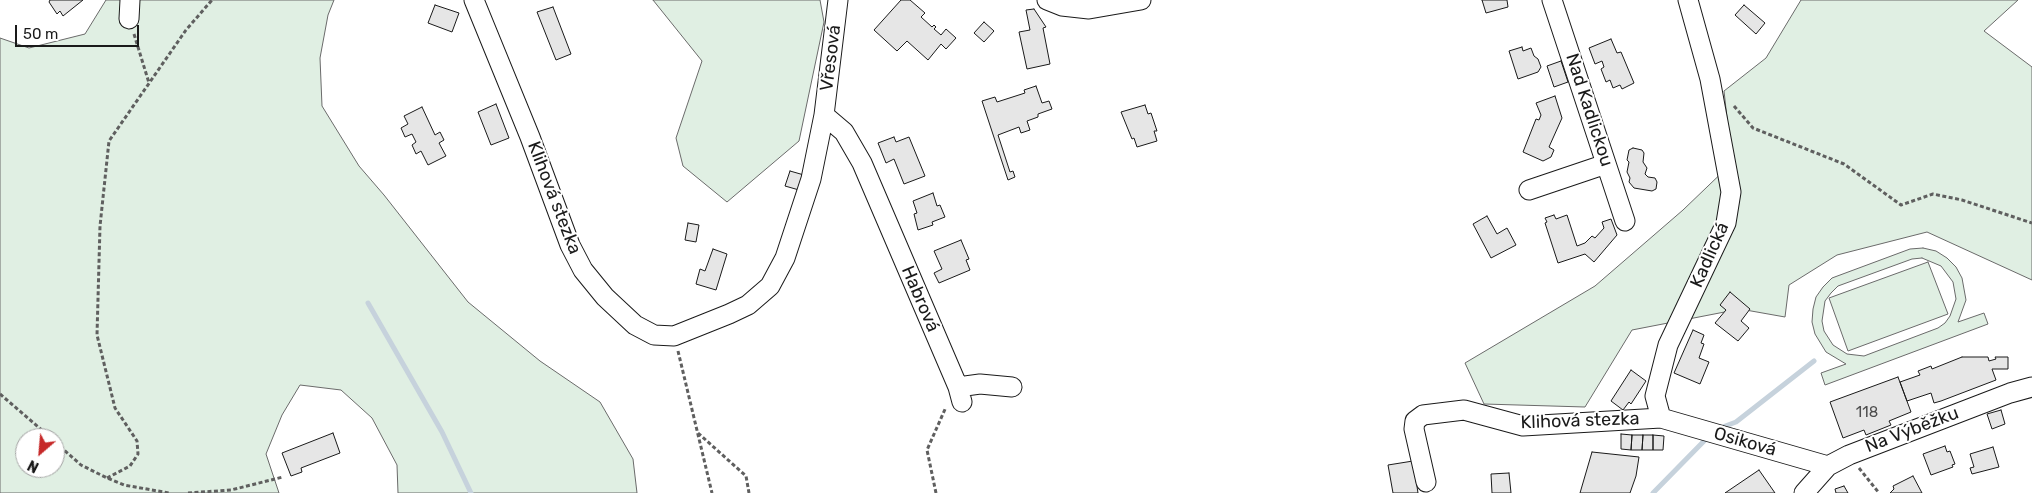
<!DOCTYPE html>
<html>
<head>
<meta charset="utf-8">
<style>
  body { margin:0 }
  #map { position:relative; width:2032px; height:493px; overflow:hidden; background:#fff; font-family:Rubik,sans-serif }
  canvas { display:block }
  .north { position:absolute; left:15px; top:428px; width:50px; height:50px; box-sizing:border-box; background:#fff; border:1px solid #a3a3a3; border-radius:50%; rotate:207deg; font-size:14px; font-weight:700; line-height:20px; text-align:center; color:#1a1a1a }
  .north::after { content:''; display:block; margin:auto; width:18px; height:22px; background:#c62828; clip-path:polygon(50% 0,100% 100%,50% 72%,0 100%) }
  .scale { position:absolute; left:15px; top:25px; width:124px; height:22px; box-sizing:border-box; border:2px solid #1a1a1a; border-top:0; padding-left:6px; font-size:15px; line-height:18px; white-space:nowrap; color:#1a1a1a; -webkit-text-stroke:4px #fff; paint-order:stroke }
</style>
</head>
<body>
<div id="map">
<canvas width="2032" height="493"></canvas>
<div class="north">N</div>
<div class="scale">50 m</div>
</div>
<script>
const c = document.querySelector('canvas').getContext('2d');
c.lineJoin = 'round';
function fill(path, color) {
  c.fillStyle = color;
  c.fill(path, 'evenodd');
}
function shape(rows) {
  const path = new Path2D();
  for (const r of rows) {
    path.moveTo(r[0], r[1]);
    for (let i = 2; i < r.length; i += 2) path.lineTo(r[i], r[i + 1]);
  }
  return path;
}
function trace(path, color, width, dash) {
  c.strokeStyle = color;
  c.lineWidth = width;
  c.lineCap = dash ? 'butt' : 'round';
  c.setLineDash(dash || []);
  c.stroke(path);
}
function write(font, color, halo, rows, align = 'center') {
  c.font = font + ' Rubik,sans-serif';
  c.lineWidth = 4;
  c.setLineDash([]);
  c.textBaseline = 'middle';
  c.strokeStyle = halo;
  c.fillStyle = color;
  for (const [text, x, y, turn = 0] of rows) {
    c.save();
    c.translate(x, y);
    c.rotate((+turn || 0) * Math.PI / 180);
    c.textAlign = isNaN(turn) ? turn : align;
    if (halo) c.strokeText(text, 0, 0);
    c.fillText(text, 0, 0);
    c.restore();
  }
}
const green = shape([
  [106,0,334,0,328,15,320,58,322,106,359,166,384,195,468,302,540,361,600,402,633,459,637,493,398,493,397,465,372,418,341,390,300,385,282,415,266,454,279,493,0,493,0,38,29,48,85,34,106,0],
  [25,438,55,438,55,468,25,468,25,438],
  [653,0,820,0,824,22,799,141,727,202,683,166,676,138,702,61,653,0],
  [1801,0,2018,0,1984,31,2032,67,2032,280,1927,232,1837,255,1789,285,1785,317,1740,309,1632,330,1585,407,1484,404,1465,363,1595,286,1683,210,1732,163,1724,91,1766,58,1801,0],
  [1923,248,1936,251,1947,258,1956,267,1962,278,1966,300,1958,322,1984,313,1988,324,1825,385,1821,373,1846,364,1826,352,1815,334,1812,322,1813,309,1816,297,1823,287,1832,278,1910,249,1923,248],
  [1922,258,1941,266,1953,282,1956,299,1950,316,1945,323,1938,328,1864,356,1847,354,1833,345,1824,331,1822,321,1825,301,1831,293,1838,286,1912,259,1922,258],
  [1928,262,1948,314,1848,351,1829,298,1928,262]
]);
fill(green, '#e0efe3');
trace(green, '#6a6a6a', 1);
trace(shape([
  [368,303,442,432,471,493],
  [1720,428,1736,422,1814,361],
  [1653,493,1706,439]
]), '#c6d2dc', 5);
const building = shape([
  [50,0,83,0,63,16,60,11,57,14,49,2,50,0],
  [901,0,910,0,925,13,921,17,932,27,934,25,936,27,934,29,941,35,946,29,956,38,946,49,941,44,928,60,907,41,897,51,874,30,901,0],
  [1482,0,1507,0,1508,7,1486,13,1482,0],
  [435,5,459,13,452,32,428,23,435,5],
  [1744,5,1765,23,1756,34,1735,15,1744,5],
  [553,7,571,54,556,60,537,12,553,7],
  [1034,9,1046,27,1043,28,1050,64,1027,69,1019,32,1030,30,1026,10,1034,9],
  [984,22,994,31,984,42,974,33,984,22],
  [1611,39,1617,53,1621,52,1634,83,1622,89,1620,85,1613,88,1610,80,1606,82,1601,69,1604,67,1602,61,1595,64,1589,48,1611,39],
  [1522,47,1523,51,1531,48,1534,56,1538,59,1541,67,1538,72,1518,79,1509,51,1522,47],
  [1561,61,1568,82,1554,87,1547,66,1561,61],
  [1036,86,1042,103,1049,101,1052,109,1038,114,1038,117,1027,121,1030,130,1021,133,1019,127,998,135,1010,172,1013,171,1015,177,1008,180,982,101,995,97,997,102,1025,93,1024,90,1036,86],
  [1555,96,1562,118,1549,147,1554,150,1551,157,1543,161,1523,152,1536,119,1539,120,1541,115,1536,103,1555,96],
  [496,104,509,138,491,145,478,112,496,104],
  [1145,105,1148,114,1151,113,1157,131,1154,131,1157,141,1137,147,1134,138,1132,139,1121,112,1145,105],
  [422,107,435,135,440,132,444,140,439,143,446,156,428,165,421,151,416,154,412,145,416,142,412,134,405,137,401,128,408,124,404,116,422,107],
  [894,137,896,142,909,137,925,176,904,184,894,159,886,163,878,143,894,137],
  [1633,148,1642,150,1644,153,1643,162,1647,168,1645,174,1648,177,1655,178,1657,182,1656,189,1652,191,1634,188,1629,182,1630,178,1627,172,1629,162,1627,160,1629,150,1633,148],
  [790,171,804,175,799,190,785,186,790,171],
  [933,193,937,206,940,205,945,217,932,222,933,225,918,230,914,214,917,213,913,201,933,193],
  [1554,215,1556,219,1567,215,1577,246,1585,243,1592,236,1595,238,1604,228,1602,222,1611,219,1617,235,1594,262,1585,254,1558,263,1545,223,1547,222,1545,218,1554,215],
  [1487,216,1497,234,1507,228,1516,245,1491,258,1473,224,1487,216],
  [688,223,699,225,696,242,685,240,688,223],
  [961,240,969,259,966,260,970,270,939,283,934,273,942,269,934,251,961,240],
  [713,249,727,254,716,290,696,284,700,269,705,271,713,249],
  [1730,292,1750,309,1741,321,1749,328,1738,341,1715,323,1726,310,1720,305,1730,292],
  [1693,330,1704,335,1701,343,1704,344,1699,358,1709,362,1700,384,1674,373,1693,330],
  [1962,357,1988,357,1989,361,1996,359,1995,357,2008,357,2008,369,1992,369,1996,380,1941,401,1934,403,1931,393,1907,401,1900,382,1920,375,1918,371,1931,366,1932,369,1962,357],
  [1631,370,1646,381,1631,404,1629,402,1623,410,1611,401,1631,370],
  [1898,377,1911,412,1889,421,1891,425,1866,435,1864,430,1843,438,1830,402,1898,377],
  [2001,410,2005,424,1992,429,1987,414,2001,410],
  [333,433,340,453,301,468,302,472,291,476,282,453,333,433],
  [1621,434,1632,435,1631,450,1621,449,1621,434],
  [1632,435,1643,435,1642,450,1631,450,1632,435],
  [1643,435,1653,435,1653,450,1642,450,1643,435],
  [1653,435,1664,436,1663,450,1653,450,1653,435],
  [1945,446,1947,452,1950,451,1955,464,1952,465,1953,467,1931,475,1923,454,1945,446],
  [1993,447,1999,467,1972,474,1970,468,1974,467,1970,454,1993,447],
  [1592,452,1639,457,1636,476,1630,493,1580,493,1592,452],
  [1413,461,1418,493,1393,493,1388,465,1413,461],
  [1759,470,1775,493,1725,493,1759,470],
  [1509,473,1511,493,1492,493,1491,474,1509,473],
  [1913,476,1922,493,1890,493,1894,489,1893,486,1913,476],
  [1844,486,1848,493,1836,493,1835,489,1844,486]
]);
fill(building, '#e6e6e6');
trace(building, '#1a1a1a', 1);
const minor = shape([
  [474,0,530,137,570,245,583,270,605,297,635,325,654,335,674,336,729,314,748,305,770,286,785,258,811,179,824,115,838,0],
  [1047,0,1062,6,1089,9,1141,0],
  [1552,0,1625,221],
  [129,19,130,0],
  [824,115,844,132,862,163,958,387,962,402],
  [1529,190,1606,164],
  [958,387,980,384,1012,387],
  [1661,418,1655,396,1668,345,1726,223,1731,192,1710,79,1688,0],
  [1426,482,1414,429,1415,421,1423,415,1464,410,1523,426,1661,418,1828,466],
  [1804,493,1828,466,1849,455,2010,393,2032,387]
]);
trace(minor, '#1a1a1a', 21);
trace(shape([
  [134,34,149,83],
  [1734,106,1753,128,1844,164,1901,205,1933,194,1962,200,2032,223],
  [678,351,712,493],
  [0,394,51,438],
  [698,433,746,476,749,493],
  [55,442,81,465,107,478,124,485,169,493],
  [1859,468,1879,493],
  [107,478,130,466,138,454,137,441,115,408,97,335,100,226,109,141,186,30,212,0],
  [188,493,231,490,283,477],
  [936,493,927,450,946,407]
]), '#5f5f5f', 3, [4, 2.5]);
trace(minor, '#fff', 19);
write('15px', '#4d4d4d', null, [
  ["118",1867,413]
]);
write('18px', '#1a1a1a', '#fff', [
  ["Vřesová",831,58,-83],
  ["Nad Kadlickou",1589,110,72],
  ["Klihová stezka",554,198,69],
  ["Kadlická",1710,255,-66],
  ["Habrová",920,299,67],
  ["Klihová stezka",1580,421,-2],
  ["Na Výběžku",1912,430,-21],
  ["Osiková",1745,442,16]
]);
</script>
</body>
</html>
